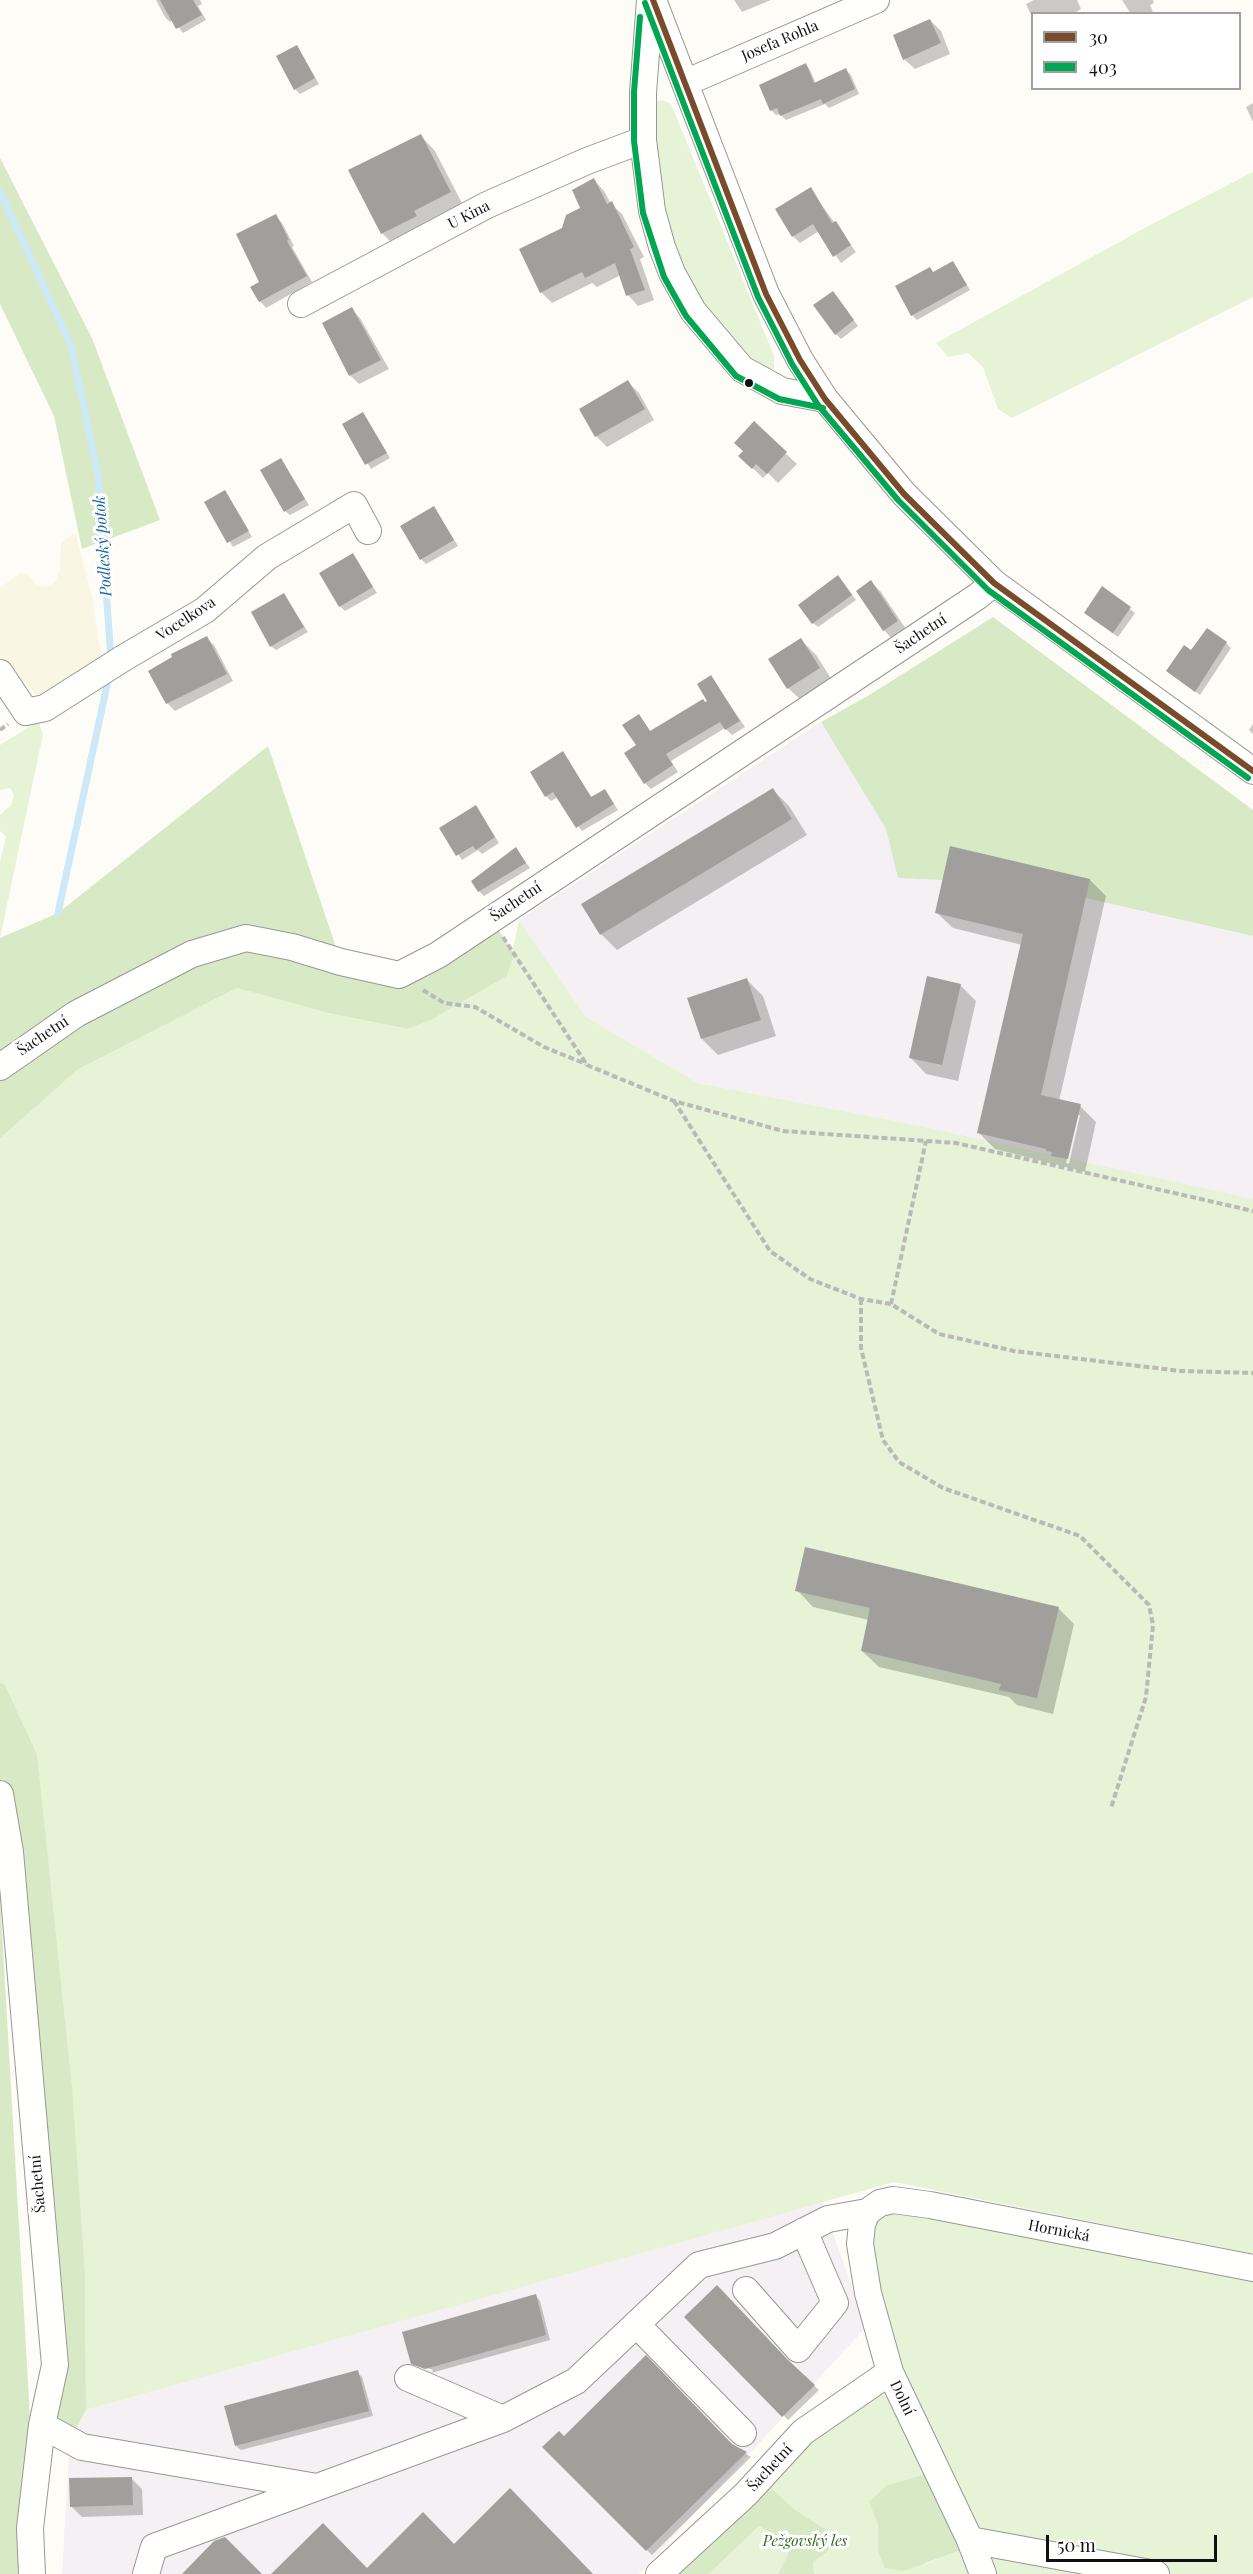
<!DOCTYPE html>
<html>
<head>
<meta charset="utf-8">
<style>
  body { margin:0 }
  #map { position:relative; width:1253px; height:2574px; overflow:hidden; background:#fdfcf7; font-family:"Playfair Display",serif }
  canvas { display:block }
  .legend { position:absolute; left:1031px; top:12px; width:210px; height:78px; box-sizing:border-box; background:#fff; border:2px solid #a0a0a0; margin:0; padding:8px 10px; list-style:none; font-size:18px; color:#111 }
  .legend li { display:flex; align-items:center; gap:12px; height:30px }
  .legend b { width:30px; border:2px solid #a0a0a0 }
  .scale { position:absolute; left:1046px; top:2535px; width:171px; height:27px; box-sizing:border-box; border:3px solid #111; border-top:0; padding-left:8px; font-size:18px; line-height:21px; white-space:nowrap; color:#111; -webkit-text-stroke:4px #fff; paint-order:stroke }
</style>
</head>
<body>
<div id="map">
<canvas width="1253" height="2574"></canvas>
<ul class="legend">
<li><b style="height:8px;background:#7a4b2a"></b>30</li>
<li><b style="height:8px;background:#00a651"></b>403</li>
</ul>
<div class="scale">50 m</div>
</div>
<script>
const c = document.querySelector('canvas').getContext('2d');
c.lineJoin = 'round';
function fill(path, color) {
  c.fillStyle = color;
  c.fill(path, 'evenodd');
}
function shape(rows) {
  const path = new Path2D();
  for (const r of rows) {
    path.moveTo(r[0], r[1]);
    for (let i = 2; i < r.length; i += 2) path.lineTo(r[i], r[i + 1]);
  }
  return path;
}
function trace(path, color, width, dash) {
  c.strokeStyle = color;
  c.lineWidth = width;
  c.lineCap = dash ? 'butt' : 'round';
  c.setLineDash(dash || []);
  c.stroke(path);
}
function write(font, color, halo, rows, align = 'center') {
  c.font = font + ' "Playfair Display",serif';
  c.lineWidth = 6;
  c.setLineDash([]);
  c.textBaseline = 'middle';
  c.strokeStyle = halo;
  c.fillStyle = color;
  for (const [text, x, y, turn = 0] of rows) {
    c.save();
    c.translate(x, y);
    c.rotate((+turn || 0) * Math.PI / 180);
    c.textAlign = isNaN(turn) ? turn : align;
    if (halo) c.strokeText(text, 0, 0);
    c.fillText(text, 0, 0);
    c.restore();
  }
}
fill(shape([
  [821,722,886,829,899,878,1023,884,1253,936,1253,1200,916,1125,698,1083,586,1017,519,920],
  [822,2202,866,2327,639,2574,62,2574,70,2440,86,2410]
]), '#f5f0f3');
fill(shape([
  [75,532,92,595,102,661,48,695,35,694,0,656,0,588,20,573,27,574,38,586,48,586,55,582,60,570,61,543]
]), '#f9f7e4');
fill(shape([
  [662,100,671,104,774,356,774,369,763,369,737,349,700,300,682,263,665,214,654,138,655,102],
  [1253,172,1253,297,1012,418,998,409,983,367,968,353,948,357,936,343,1152,224],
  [34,724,39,724,43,734,0,938,0,862,6,836,0,831,0,815,11,805,14,795,10,788,0,790,0,745],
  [519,920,586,1017,698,1083,916,1125,1253,1199,1253,2254,894,2182,86,2410,85,2273,37,1754,5,1685,0,1682,0,1134,77,1070,237,988,328,1013,408,1029,433,1019,507,976],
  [886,2208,1253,2280,1253,2574,983,2574,890,2372,870,2227],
  [884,2394,911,2439,926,2474,887,2485,878,2524,878,2551,925,2564,961,2550,970,2574,814,2574,813,2562,826,2553,831,2533,794,2509,765,2482,795,2449,861,2404],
  [759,2526,782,2539,788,2554,778,2574,709,2574]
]), '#e7f3d7');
fill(shape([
  [0,158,92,338,160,520,82,549,54,416,0,304],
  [993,617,1253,810,1253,936,1023,884,898,878,886,829,821,722,871,694],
  [268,746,341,962,399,975,491,919,514,953,507,976,433,1019,408,1029,328,1013,237,988,77,1070,0,1138,0,938,58,913],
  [0,1682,5,1685,37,1754,72,2088,85,2273,86,2410,70,2440,42,2425,55,2365,0,1794],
  [0,1896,29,2400,39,2574,0,2574],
  [926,2474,961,2550,904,2571,885,2568,878,2551,878,2524,869,2502,887,2485],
  [765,2482,794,2509,831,2533,832,2545,826,2553,813,2562,814,2574,778,2574,788,2554,782,2539,759,2526,709,2574,661,2574]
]), '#d8eac5');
fill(shape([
  [156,0,200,0,202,4,198,6,206,20,183,33,173,20,170,22,165,17],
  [734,0,771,0,742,12],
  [1034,0,1077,0,1081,9,1073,14,1032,14,1032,17,1026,4],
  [1122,0,1153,0,1154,3,1150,5,1154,14,1131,14],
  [930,20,941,31,950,54,915,69,904,59],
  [297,46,319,84,300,94,295,89],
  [806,65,810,70,816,84,846,70,851,75,859,94,829,108,825,104,786,120,780,114,776,115,771,110],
  [1253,103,1253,122,1246,107],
  [421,136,435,151,464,207,397,248,382,233],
  [594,180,604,191,611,204,622,214,644,257,640,259,654,300,638,306,628,295,621,275,597,287,592,283,552,303,541,292,563,229,582,208],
  [810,189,856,252,841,263,819,231,800,243,793,236],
  [276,216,282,223,294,246,292,247,312,282,266,308,260,301,261,283],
  [953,262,970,290,917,320,912,315,934,273],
  [837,297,858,326,841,339,836,334],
  [351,309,360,318,389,369,359,384,350,375],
  [628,382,639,393,654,420,607,447,596,436,581,409],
  [363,414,390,458,371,469,344,424],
  [754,424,797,464,778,483,768,473,763,478,740,456,745,451],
  [281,460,309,505,290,515,285,511],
  [225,492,252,537,233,547,206,502],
  [434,508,458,546,426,564,421,559],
  [353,555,377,593,345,611,340,606],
  [843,582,856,600,818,627,813,623],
  [871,582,881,592,908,632,894,641,884,630,858,591],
  [1103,588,1135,613,1118,637,1091,618],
  [284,595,308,632,276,650,271,646],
  [206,638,214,645,233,681,175,711,167,703,174,658],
  [801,640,817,656,835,685,805,704,788,688],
  [1226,643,1231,648,1200,695,1168,671,1192,652],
  [711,677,745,727,732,735,725,728,671,761,678,772,651,789,645,783,638,746,639,716,651,732,705,704,709,701],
  [1253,724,1253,734,1249,730],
  [563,753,592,798,605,791,618,810,582,831,558,797,551,801,546,796],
  [773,790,789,806,807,835,617,950,601,934],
  [476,807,499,843,482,854,478,850,462,860,441,829],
  [516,849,530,868,484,896,479,891],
  [1090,880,1106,896,1059,1101,1080,1106,1096,1122,1085,1172,995,1149,979,1133,1022,945,953,928,936,912],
  [1077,1115,1080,1115,1069,1164,1066,1163],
  [747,980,763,996,776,1036,718,1055,702,1039],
  [960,985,976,1001,958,1081,926,1074,910,1057],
  [797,1590,1058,1608,1074,1624,1053,1714,1017,1705,1009,1697,879,1667,862,1651,869,1620,813,1607],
  [536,2296,540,2301,550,2340,431,2373,416,2367,432,2373,433,2370,414,2363],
  [687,2317,788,2362,819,2390,788,2420],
  [357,2372,362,2377,373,2416,241,2450,236,2446],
  [564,2438,732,2445,751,2457,652,2555,545,2447],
  [131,2478,142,2489,143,2515,82,2517,71,2506]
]), '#0003');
trace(shape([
  [0,192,71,345,98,475,111,659],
  [58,913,109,676]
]), '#cde8f7', 7);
fill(shape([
  [160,0,193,0,202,15,176,29],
  [930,19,941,43,903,60,893,35],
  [297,45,315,78,294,90,276,56],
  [806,63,814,83,846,68,855,89,823,104,821,99,780,116,777,108,770,111,759,85],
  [421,134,451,192,414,211,417,216,381,234,348,170],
  [594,178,607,204,612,201,634,247,630,249,645,290,626,296,615,263,585,278,582,272,540,293,519,249,562,228,566,215,580,208,572,190],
  [811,187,832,223,836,221,851,245,833,257,813,224,792,237,775,209],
  [276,214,289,240,287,241,307,276,259,302,250,287,259,282,236,234],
  [953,261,967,285,911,316,895,286,930,267,933,272],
  [833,291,854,320,835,335,813,305],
  [352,307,381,360,349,376,322,323],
  [628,380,645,409,595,437,579,409],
  [363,412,387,453,365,465,342,424],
  [754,421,787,452,767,474,756,464,752,469,738,456,743,451,734,443],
  [281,458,305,499,284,512,260,470],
  [225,490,249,531,227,543,204,502],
  [434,506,454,540,420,560,400,526],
  [353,553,373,587,339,607,319,573],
  [838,575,852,595,812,624,798,605],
  [871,580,898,621,883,631,856,591],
  [1102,586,1131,607,1113,633,1084,613],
  [284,593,304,627,270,647,251,612],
  [1207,628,1227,642,1195,692,1166,671,1184,645,1191,650],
  [207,636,227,674,166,704,148,671,172,657,171,654],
  [801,638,820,668,787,689,768,659],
  [711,675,740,721,725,730,720,722,666,754,673,765,644,784,624,753,636,745,622,725,639,714,650,731,703,699,705,702,707,701,697,684],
  [563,751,591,797,605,789,614,804,576,828,553,792,545,797,530,772],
  [773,788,792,819,600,935,581,904],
  [476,805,495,837,476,850,473,846,456,856,439,828],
  [950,846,1090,879,1041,1095,1081,1104,1068,1159,1051,1156,1052,1152,1046,1151,1046,1149,977,1133,1023,934,935,913],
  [516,847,526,863,478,892,471,881],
  [927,976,961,984,942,1065,909,1058],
  [747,978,761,1020,701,1039,687,998],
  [805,1547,1059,1607,1037,1698,999,1690,1001,1684,861,1651,870,1608,795,1591],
  [717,2285,787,2359,815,2385,782,2417,684,2317],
  [536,2294,546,2335,425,2369,411,2364,402,2332],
  [646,2355,732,2444,747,2452,646,2551,542,2447,559,2431,564,2436],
  [358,2370,369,2411,235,2446,224,2406],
  [132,2477,133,2505,70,2507,69,2478],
  [510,2488,593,2574,271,2574,323,2523,367,2568,423,2512,454,2544],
  [225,2537,262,2574,182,2574,214,2541]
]), '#a19f9c');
const minor = shape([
  [650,0,643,93,643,140,652,211,662,247,672,273,693,311,742,369,782,391,825,399],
  [653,0,766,294,800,360,825,399,904,494,994,583,1253,771],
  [685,83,876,0],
  [301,304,487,205,587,161,643,140],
  [0,673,26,712,45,708,122,659,205,610,267,557,354,505,368,531],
  [0,1067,76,1014,192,954,246,938,292,947,341,962,399,975,438,955,978,596,994,583],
  [0,1794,10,1852,55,2365,42,2425,30,2528,32,2574],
  [867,2212,862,2224,860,2244,868,2293,890,2372,970,2540,983,2574],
  [746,2290,798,2349,835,2303,804,2231],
  [637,2325,743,2433],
  [408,2378,503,2419],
  [42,2425,82,2447,317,2487],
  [970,2540,1156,2574],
  [146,2574,154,2547,503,2419,576,2381,699,2265,775,2246,828,2219,867,2212,880,2203,893,2200,930,2205,1253,2268],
  [659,2574,746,2494,803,2432,890,2372]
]);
trace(minor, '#979795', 28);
trace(shape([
  [0,730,8,724],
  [503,937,587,1065,674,1101,783,1131,956,1143,1253,1211],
  [423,990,444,1003,475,1007,544,1047,586,1064],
  [674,1101,770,1251,810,1279,861,1299,891,1304,939,1334,1014,1351,1181,1371,1253,1373],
  [861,1299,861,1348,883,1440,899,1462,943,1488,1080,1536,1149,1605,1153,1625,1146,1697,1111,1808],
  [891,1304,926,1141]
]), '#b9b9b8', 4, [6, 3]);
trace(minor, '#fffffe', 26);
trace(shape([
  [653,0,766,294,800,360,825,399,904,494,994,583,1253,771]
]), '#7a4b2a', 6);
trace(shape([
  [645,3,758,297,792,364,818,405,898,500,988,590,1248,778],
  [640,17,634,92,634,141,643,213,664,277,686,316,736,376,779,399,823,408]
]), '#00a651', 6);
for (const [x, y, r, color] of [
  [749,383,5,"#111"]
]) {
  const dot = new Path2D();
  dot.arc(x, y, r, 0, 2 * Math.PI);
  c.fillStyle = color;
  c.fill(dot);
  trace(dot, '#fff', 2);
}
write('15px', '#111', '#fff', [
  ["Josefa Rohla",780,41,-23],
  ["U Kina",469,215,-27],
  ["Vocelkova",186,619,-33],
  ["Šachetní",921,634,-34],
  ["Šachetní",516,902,-34],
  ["Šachetní",43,1036,-34],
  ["Šachetní",38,2184,-95],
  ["Hornická",1059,2231,11],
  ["Dolní",902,2398,64],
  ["Šachetní",770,2468,-47]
]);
write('italic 15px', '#2f6b1f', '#fff', [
  ["Pežgovský les",805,2541]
]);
write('italic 16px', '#1768a6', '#fff', [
  ["Podleský potok",103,546,-94]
]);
</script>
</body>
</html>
